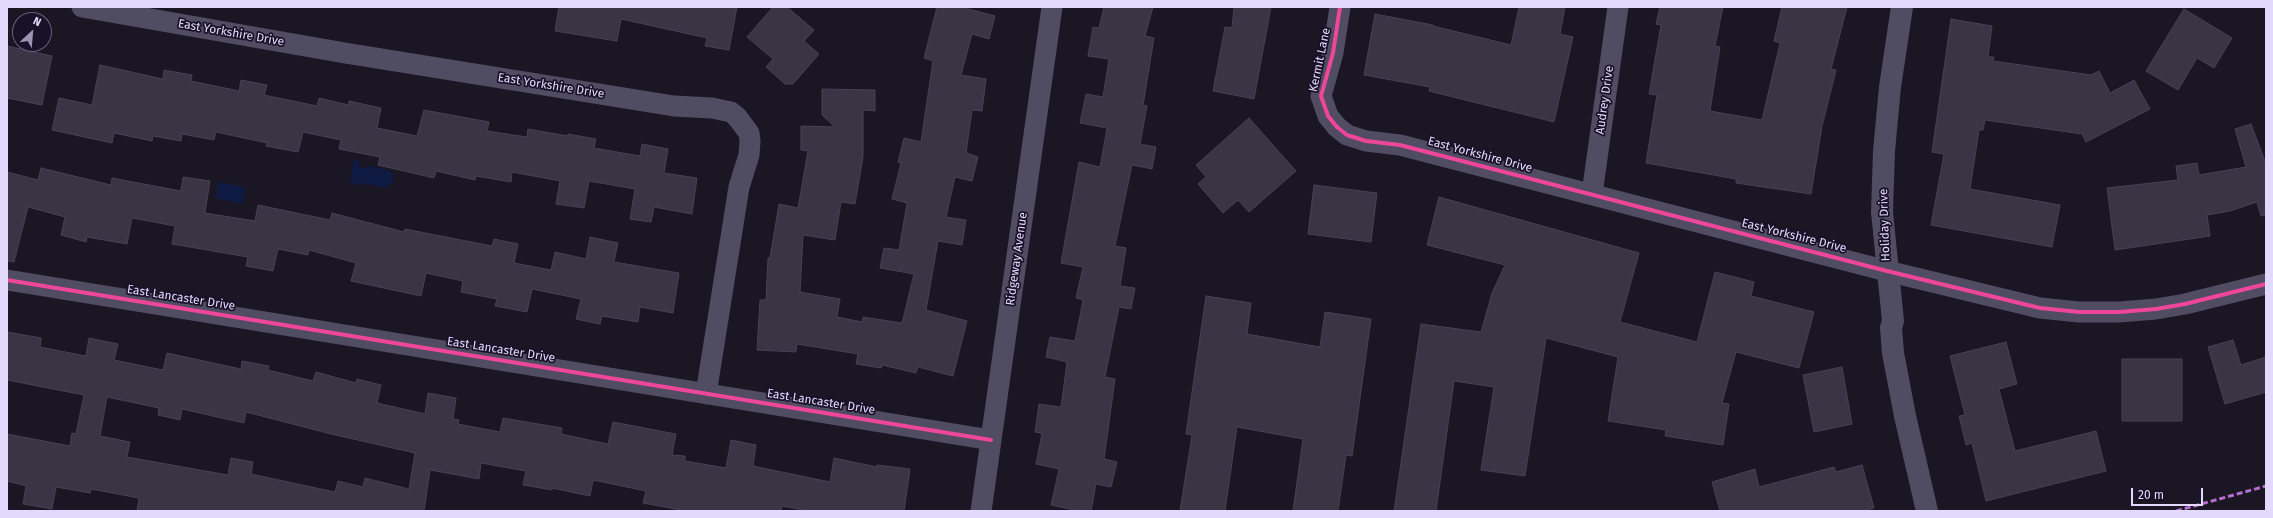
<!DOCTYPE html>
<html>
<head>
<meta charset="utf-8">
<style>
  body { margin:0 }
  #map { position:relative; width:2273px; height:518px; overflow:hidden; background:#1a1623; font-family:"Fira Sans",sans-serif }
  canvas { display:block }
  .frame { position:absolute; inset:0; border:8px solid #e2d9fd; pointer-events:none }
  .north { position:absolute; left:12px; top:12px; width:40px; height:40px; box-sizing:border-box; background:#181128; border:1px solid #69617d; border-radius:50%; rotate:26deg; font-size:11px; font-weight:700; line-height:16px; text-align:center; color:#e2d9fd }
  .north::after { content:''; display:block; margin:auto; width:14px; height:18px; background:#9c95b1; clip-path:polygon(50% 0,100% 100%,50% 72%,0 100%) }
  .scale { position:absolute; left:2131px; top:488px; width:72px; height:18px; box-sizing:border-box; border:2px solid #e2d9fd; border-top:0; padding-left:5px; font-size:12px; line-height:14px; white-space:nowrap; color:#e2d9fd; -webkit-text-stroke:3px #181128; paint-order:stroke }
</style>
</head>
<body>
<div id="map">
<canvas width="2273" height="518"></canvas>
<div class="frame"></div>
<div class="north">N</div>
<div class="scale">20 m</div>
</div>
<script>
const c = document.querySelector('canvas').getContext('2d');
c.lineJoin = 'round';
function fill(path, color) {
  c.fillStyle = color;
  c.fill(path, 'evenodd');
}
function shape(rows) {
  const path = new Path2D();
  for (const r of rows) {
    path.moveTo(r[0], r[1]);
    for (let i = 2; i < r.length; i += 2) path.lineTo(r[i], r[i + 1]);
  }
  return path;
}
function trace(path, color, width, dash) {
  c.strokeStyle = color;
  c.lineWidth = width;
  c.lineCap = dash ? 'butt' : 'round';
  c.setLineDash(dash || []);
  c.stroke(path);
}
function write(font, color, halo, rows, align = 'center') {
  c.font = font + ' "Fira Sans",sans-serif';
  c.lineWidth = 3.5;
  c.setLineDash([]);
  c.textBaseline = 'middle';
  c.strokeStyle = halo;
  c.fillStyle = color;
  for (const [text, x, y, turn = 0] of rows) {
    c.save();
    c.translate(x, y);
    c.rotate((+turn || 0) * Math.PI / 180);
    c.textAlign = isNaN(turn) ? turn : align;
    if (halo) c.strokeText(text, 0, 0);
    c.fillText(text, 0, 0);
    c.restore();
  }
}
fill(shape([
  [354,160,360,161,359,167,367,168,368,166,391,171,391,174,394,175,392,185,388,184,388,188,361,183,360,186,353,184,350,182],
  [218,182,245,187,242,204,215,198]
]), '#0e1a42');
const building = shape([
  [559,7,737,7,729,50,705,46,707,38,621,19,617,41,555,31,559,7],
  [773,7,787,7,814,30,804,41,819,54,793,84,785,84,766,67,773,59,747,37,773,7],
  [937,7,961,7,995,16,989,39,972,34,961,75,986,79,982,111,972,110,966,153,978,157,972,181,955,177,946,217,966,220,962,245,938,241,926,310,967,321,953,376,918,367,916,373,882,365,881,368,856,364,858,354,797,344,796,352,757,350,760,300,766,300,768,258,770,258,779,204,798,208,808,151,801,150,801,126,835,127,822,115,822,89,875,90,875,111,863,110,863,157,855,204,841,202,835,240,803,235,800,292,840,299,837,317,862,322,863,317,902,323,914,274,880,268,884,248,899,250,907,203,892,199,901,163,898,162,904,138,921,142,933,61,924,58,937,7],
  [1104,7,1153,7,1145,36,1154,38,1143,105,1147,106,1140,144,1156,147,1152,169,1132,165,1115,246,1126,248,1120,286,1135,288,1131,309,1119,307,1105,377,1115,379,1104,459,1117,462,1111,487,1096,484,1091,511,1079,511,1051,505,1059,469,1036,464,1042,433,1035,432,1039,404,1061,407,1067,362,1046,357,1050,337,1075,341,1083,300,1076,298,1083,267,1061,263,1079,162,1100,167,1107,128,1080,123,1086,94,1103,97,1109,59,1088,56,1093,27,1099,28,1104,7],
  [1234,7,1271,7,1254,99,1213,91,1225,27,1232,28,1234,7],
  [1519,7,1565,7,1560,34,1573,37,1554,122,1429,91,1430,87,1364,75,1375,14,1433,25,1433,26,1511,45,1519,7],
  [1660,7,1723,7,1715,46,1720,47,1710,111,1762,120,1780,43,1774,41,1782,7,1847,7,1831,69,1836,70,1822,126,1811,194,1736,183,1736,179,1646,163,1657,95,1649,94,1661,25,1656,24,1660,7],
  [2184,9,2232,38,2214,68,2197,58,2178,90,2146,71,2184,9],
  [1951,19,1992,26,1988,57,1994,57,1993,61,2091,75,2099,71,2110,93,2134,80,2150,109,2086,142,2082,134,1985,120,1983,130,1979,130,1970,189,2060,205,2052,247,1931,225,1944,154,1932,152,1951,19],
  [7,46,52,56,42,105,7,98,7,46],
  [100,65,163,79,164,70,192,75,191,81,239,91,241,80,267,85,264,95,317,106,319,98,349,105,349,101,381,108,377,128,417,136,424,110,489,122,487,131,527,137,528,129,568,136,568,134,596,139,594,148,640,156,642,144,668,149,664,173,697,178,692,214,654,207,651,222,630,219,635,189,589,181,584,208,556,204,560,181,512,172,511,182,476,176,475,180,436,171,434,178,378,165,380,157,339,149,341,140,303,132,298,152,266,146,267,143,216,132,214,140,182,134,181,141,153,136,152,141,114,133,112,143,52,130,59,98,92,105,100,65],
  [1249,118,1296,171,1249,212,1238,200,1223,213,1198,184,1206,177,1196,165,1249,118],
  [2251,124,2266,164,2266,215,2261,216,2257,202,2230,211,2207,215,2210,236,2115,250,2107,188,2178,180,2176,166,2197,163,2199,175,2246,167,2235,129,2251,124],
  [41,168,111,185,112,178,181,191,183,177,210,181,205,213,255,221,258,205,330,220,332,213,404,232,405,229,492,246,494,239,518,244,514,263,551,270,555,252,586,259,590,237,618,243,614,262,679,273,673,313,640,307,638,322,602,316,600,324,576,319,581,299,532,289,527,312,495,306,497,299,461,292,463,281,426,273,421,296,351,281,356,263,309,250,308,255,278,249,273,271,246,266,248,257,172,244,175,226,132,218,127,244,87,237,86,242,61,235,65,217,28,207,14,262,7,261,7,172,38,180,41,168],
  [1314,185,1377,193,1371,242,1308,234,1314,185],
  [1439,197,1639,253,1620,322,1697,342,1715,272,1754,282,1751,296,1814,312,1799,368,1736,352,1722,403,1729,404,1723,445,1665,436,1666,430,1608,421,1618,357,1546,338,1525,476,1481,470,1494,387,1454,381,1436,511,1394,511,1421,324,1481,332,1492,293,1505,265,1427,245,1439,197],
  [1206,296,1251,303,1247,334,1320,347,1325,312,1371,319,1352,456,1346,455,1338,511,1293,511,1303,439,1237,427,1225,511,1180,511,1192,435,1186,434,1206,296],
  [7,332,41,338,40,347,86,356,89,338,118,344,114,360,163,370,167,353,241,369,242,361,269,366,268,370,313,381,316,372,356,383,357,379,381,385,377,403,425,414,428,393,456,398,453,419,459,420,458,424,500,432,503,418,562,428,561,434,608,444,613,422,676,434,672,455,685,456,685,461,726,468,731,440,756,445,753,466,830,482,834,458,877,467,877,465,910,469,904,511,809,511,782,506,781,511,686,511,643,503,646,491,593,480,590,496,552,488,552,490,523,485,526,471,481,463,479,479,430,470,424,511,137,511,139,498,91,489,90,493,56,487,52,509,23,504,26,486,7,481,7,434,70,446,72,433,76,434,84,395,7,380,7,332],
  [107,397,159,408,158,415,180,420,182,409,244,423,246,412,331,434,415,453,409,489,365,478,363,487,338,481,335,492,251,474,253,462,231,458,228,475,127,457,130,442,100,436,107,397],
  [2233,340,2241,365,2266,357,2266,392,2225,404,2208,347,2233,340],
  [2006,342,2017,384,1999,389,2015,451,2096,431,2106,471,1986,501,1972,443,1966,445,1959,416,1965,415,1950,356,2006,342],
  [2122,359,2182,359,2182,421,2122,421,2122,359],
  [1842,367,1852,424,1814,432,1803,375,1842,367],
  [1862,465,1874,508,1862,511,1720,511,1712,482,1755,469,1759,487,1834,467,1836,472,1862,465]
]);
fill(building, '#3a3444');
trace(building, '#484156', 1);
trace(shape([
  [82,7,345,53,674,106,712,108,731,112,737,117,749,133,750,141,749,155,739,187,706,394],
  [1340,7,1333,53,1321,96,1328,116,1337,127,1347,135,1366,141,1400,145,1887,271,2040,308,2079,312,2119,312,2156,309,2185,304,2266,284],
  [1592,194,1618,7],
  [7,280,991,440],
  [981,511,1052,7]
]), '#504c62', 21);
trace(shape([
  [1902,7,1890,87,1884,151,1882,212,1893,321,1891,328,1893,353,1905,416,1927,511]
]), '#504c62', 22);
trace(shape([
  [2176,511,2266,486]
]), '#b36fd0', 3, [6, 3]);
trace(shape([
  [1340,7,1333,53,1321,96,1328,116,1337,127,1347,135,1366,141,1400,145,1887,271,2040,308,2079,312,2119,312,2156,309,2185,304,2266,284],
  [7,280,991,440]
]), '#ed469a', 4);
write('12px', '#e2d9fd', '#181128', [
  ["East Yorkshire Drive",231,33,10],
  ["Kermit Lane",1320,60,-78],
  ["East Yorkshire Drive",551,86,9],
  ["Audrey Drive",1605,100,-82],
  ["East Yorkshire Drive",1480,155,15],
  ["Holiday Drive",1885,225,-92],
  ["East Yorkshire Drive",1794,236,14],
  ["Ridgeway Avenue",1017,259,-82],
  ["East Lancaster Drive",181,298,9],
  ["East Lancaster Drive",501,350,9],
  ["East Lancaster Drive",821,402,9]
]);
</script>
</body>
</html>
